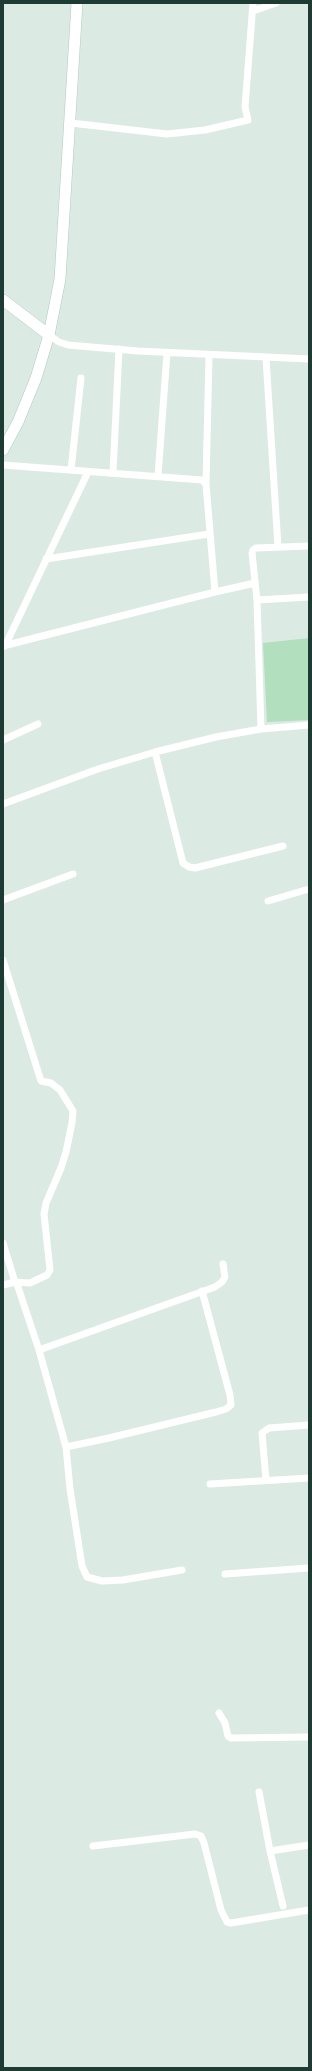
<!DOCTYPE html>
<html>
<head>
<meta charset="utf-8">
<style>
  body { margin:0 }
  #map { position:relative; width:312px; height:2071px; overflow:hidden; background:#dceae4; font-family:Helvetica,sans-serif }
  canvas { display:block }
  .frame { position:absolute; inset:0; border:4px solid #1d3b33; pointer-events:none }
</style>
</head>
<body>
<div id="map">
<canvas width="312" height="2071"></canvas>
<div class="frame"></div>
</div>
<script>
const c = document.querySelector('canvas').getContext('2d');
c.lineJoin = 'round';
function fill(path, color) {
  c.fillStyle = color;
  c.fill(path, 'evenodd');
}
function shape(rows) {
  const path = new Path2D();
  for (const r of rows) {
    path.moveTo(r[0], r[1]);
    for (let i = 2; i < r.length; i += 2) path.lineTo(r[i], r[i + 1]);
  }
  return path;
}
function trace(path, color, width, dash) {
  c.strokeStyle = color;
  c.lineWidth = width;
  c.lineCap = dash ? 'butt' : 'round';
  c.setLineDash(dash || []);
  c.stroke(path);
}
fill(shape([
  [309,638,309,720,267,722,263,643]
]), '#b2dfbe');
const secondary = shape([
  [3,300,49,335],
  [3,450,18,422,36,378,49,335,60,279,77,3]
]);
trace(secondary, '#aecbc1', 12);
trace(shape([
  [253,11,276,3],
  [71,123,167,134,205,130,248,120,245,107,253,3],
  [49,335,59,342,68,345,138,351,309,359],
  [266,358,278,547],
  [3,465,202,480,206,484,215,592,3,646],
  [71,470,81,378],
  [113,473,119,349],
  [158,476,167,353],
  [206,484,209,355],
  [46,559,209,534],
  [215,592,255,583],
  [257,600,252,553,253,550,256,548,309,546],
  [5,646,88,472],
  [261,729,257,600,309,597],
  [3,740,38,724],
  [155,752,183,863,189,867,195,868,283,846],
  [3,804,98,769,155,752,216,737,261,729,309,725],
  [3,900,73,874],
  [268,901,309,889],
  [3,960,41,1081,51,1083,60,1090,73,1111,72,1123,66,1152,61,1168,46,1203,44,1214,50,1270,47,1275,30,1283,15,1282,3,1243],
  [3,1285,15,1282,17,1284,39,1350,215,1287,222,1282,225,1277,223,1264],
  [39,1350,66,1447,70,1489,82,1566,87,1577,102,1581,123,1580,182,1570],
  [66,1447,109,1438,216,1412,226,1409,231,1405,230,1395,202,1291],
  [266,1480,262,1433,269,1428,309,1425],
  [210,1484,309,1478],
  [225,1574,309,1568],
  [219,1713,225,1723,228,1736,231,1738,309,1737],
  [259,1792,270,1851,309,1845],
  [93,1846,195,1834,201,1836,204,1843,221,1910,227,1922,231,1923,309,1910],
  [270,1851,283,1906]
]), '#fff', 7);
trace(secondary, '#fff', 11);
</script>
</body>
</html>
